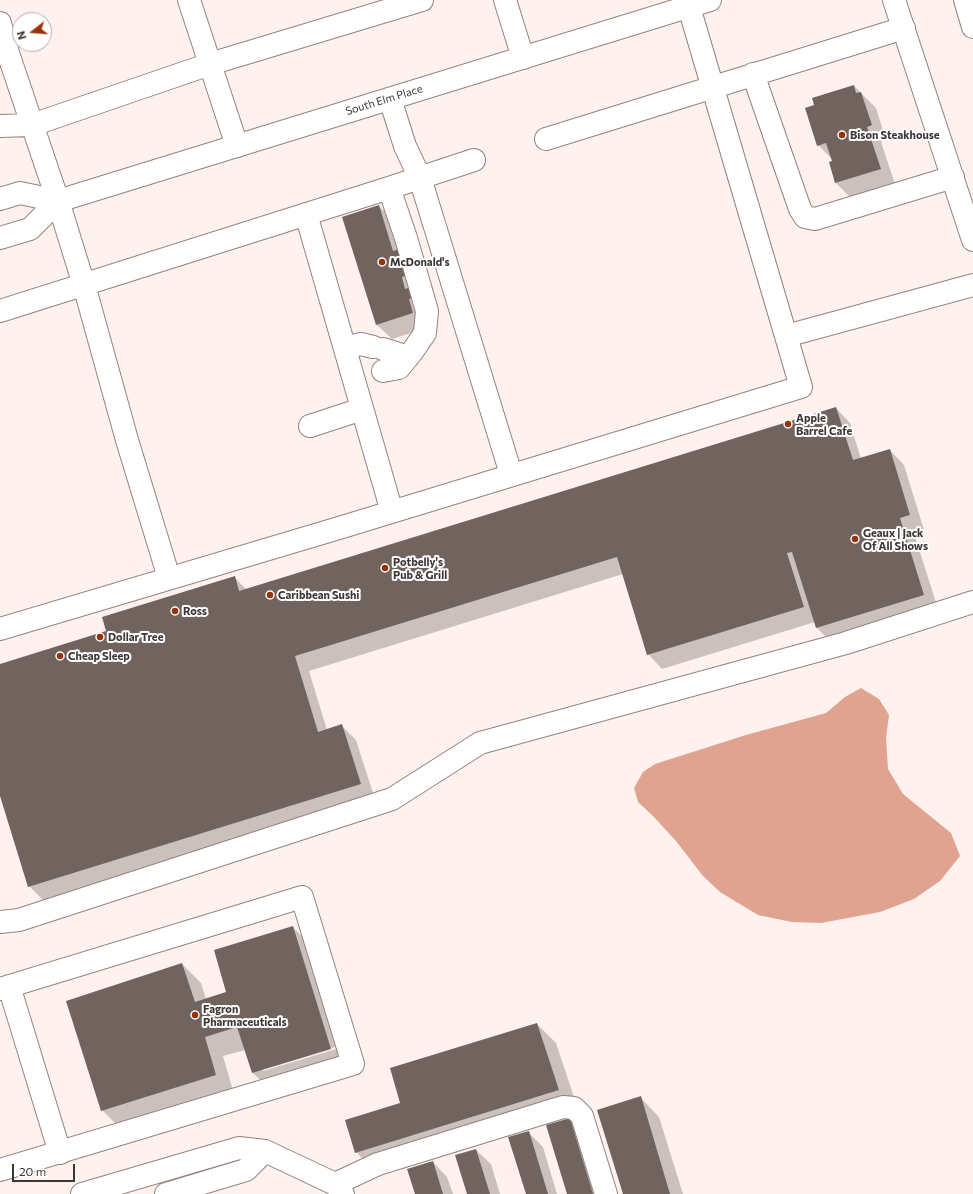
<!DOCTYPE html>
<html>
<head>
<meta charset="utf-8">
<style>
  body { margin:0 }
  #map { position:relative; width:973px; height:1194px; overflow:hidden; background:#fff1ed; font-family:Commissioner,sans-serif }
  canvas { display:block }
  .north { position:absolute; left:12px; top:12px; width:40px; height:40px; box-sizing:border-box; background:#fff; border:1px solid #b1afae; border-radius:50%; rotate:253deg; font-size:11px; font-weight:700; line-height:16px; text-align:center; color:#3c3634 }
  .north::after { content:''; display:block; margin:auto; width:14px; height:18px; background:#98320c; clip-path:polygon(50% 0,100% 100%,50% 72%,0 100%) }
  .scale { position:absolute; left:12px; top:1164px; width:63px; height:18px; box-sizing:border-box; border:2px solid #3c3634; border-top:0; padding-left:5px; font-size:12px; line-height:14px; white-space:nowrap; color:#3c3634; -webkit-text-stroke:3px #fff; paint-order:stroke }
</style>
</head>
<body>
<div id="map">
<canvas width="973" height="1194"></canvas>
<div class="north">N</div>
<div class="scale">20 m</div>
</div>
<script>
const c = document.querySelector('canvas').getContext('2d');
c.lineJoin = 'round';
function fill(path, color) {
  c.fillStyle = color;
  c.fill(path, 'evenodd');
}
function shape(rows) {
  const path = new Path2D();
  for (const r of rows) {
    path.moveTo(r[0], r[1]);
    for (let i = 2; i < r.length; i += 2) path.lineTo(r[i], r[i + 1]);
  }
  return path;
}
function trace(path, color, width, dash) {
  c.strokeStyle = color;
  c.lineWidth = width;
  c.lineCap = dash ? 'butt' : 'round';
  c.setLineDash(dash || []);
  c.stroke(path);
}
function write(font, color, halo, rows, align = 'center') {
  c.font = font + ' Commissioner,sans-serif';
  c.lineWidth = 4;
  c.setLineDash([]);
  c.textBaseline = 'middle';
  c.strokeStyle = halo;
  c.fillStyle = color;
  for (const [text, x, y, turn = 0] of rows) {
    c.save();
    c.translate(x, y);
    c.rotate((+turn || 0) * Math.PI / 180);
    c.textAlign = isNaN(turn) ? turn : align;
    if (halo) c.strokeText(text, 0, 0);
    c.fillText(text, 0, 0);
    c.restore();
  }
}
fill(shape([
  [861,688,879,699,889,715,886,738,888,769,903,794,951,833,960,856,940,881,914,899,880,912,821,923,792,922,758,915,720,892,703,876,676,841,653,816,638,802,634,788,643,772,655,764,746,735,826,713,845,697]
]), '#e0a390');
fill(shape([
  [854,86,876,108,886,140,881,142,895,184,851,198,836,183,830,163,833,162,833,160,818,145,816,106],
  [379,206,394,221,427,328,392,339,377,325,343,218],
  [836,408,850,423,861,459,890,450,904,465,924,530,914,533,938,609,831,642,817,628,815,622,662,669,648,654,623,574,309,671,327,730,342,726,356,740,375,799,44,901,29,886,0,792,0,665,108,632,234,577,247,590],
  [293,927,312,947,349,1069,272,1092,253,1073,245,1050,223,1056,234,1094,121,1129,102,1110,182,964,201,983,206,999,227,993],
  [335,1047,336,1049,263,1071,263,1069],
  [537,1024,556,1043,578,1109,375,1171,356,1152],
  [640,1097,659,1117,683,1194,624,1194],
  [570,1119,584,1134,602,1194,568,1194],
  [528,1132,543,1147,557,1194,527,1194],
  [476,1150,491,1164,500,1194,468,1194],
  [433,1162,447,1177,453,1194,416,1194]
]), '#0003');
fill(shape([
  [854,85,856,93,861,92,872,125,867,127,881,169,835,183,829,162,832,161,826,143,817,146,805,108,814,105,812,98],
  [379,205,393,251,402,248,410,274,402,277,405,289,416,285,419,296,409,299,413,313,376,325,342,217],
  [836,407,853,460,890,449,910,515,900,518,924,595,816,628,792,552,787,553,804,607,647,655,617,557,295,656,318,732,342,724,361,784,28,887,0,796,0,664,106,631,102,617,235,576,239,591],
  [293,926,331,1049,252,1073,237,1027,205,1037,216,1075,101,1111,66,1001,182,963,195,1002,226,992,214,950],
  [537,1023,559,1090,355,1153,345,1120,400,1103,390,1068],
  [641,1096,670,1194,623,1194,597,1110],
  [570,1118,593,1194,567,1194,546,1125],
  [529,1131,548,1194,526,1194,508,1137],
  [476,1149,490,1194,467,1194,455,1155],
  [433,1161,443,1194,415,1194,407,1169]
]), '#71635e');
const minor = shape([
  [189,0,237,146],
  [505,0,523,58],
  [894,0,973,240],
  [965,0,973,27],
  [0,23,8,53,58,201,84,285,127,440,169,578],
  [753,74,800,209,805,217,815,219,953,177],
  [390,99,405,146,420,178,511,474],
  [0,126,32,125,210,64,422,0],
  [546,139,904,28],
  [306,214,392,512],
  [0,311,389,188,474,160],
  [786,336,973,285],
  [348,347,361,344,373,347],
  [383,349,408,357],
  [383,371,399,368,412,352,425,333,427,311,406,238,389,188],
  [310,426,362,409],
  [0,629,339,528,801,387,689,7],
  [0,922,19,920,392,799,480,743,846,643,973,602],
  [9,986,60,1153],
  [0,989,302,897,353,1064,0,1170],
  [335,1184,378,1164,563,1107,574,1108,582,1116,606,1194],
  [82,1194,239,1148,265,1151,335,1184,343,1194],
  [166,1194,246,1170,265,1151]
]);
const major = shape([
  [0,199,20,193,58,201],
  [0,238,30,229,58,201,710,0]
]);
trace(minor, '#92837e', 24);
trace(major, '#92837e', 24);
trace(minor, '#fff', 22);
trace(major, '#fff', 22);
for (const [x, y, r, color] of [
  [842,135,4,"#98320c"],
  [382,262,4,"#98320c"],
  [788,424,4,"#98320c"],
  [855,539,4,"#98320c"],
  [385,568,4,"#98320c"],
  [270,595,4,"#98320c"],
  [175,611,4,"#98320c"],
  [100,637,4,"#98320c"],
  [60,656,4,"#98320c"],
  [195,1015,4,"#98320c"]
]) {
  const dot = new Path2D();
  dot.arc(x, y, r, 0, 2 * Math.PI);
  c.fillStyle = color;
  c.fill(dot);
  trace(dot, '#fff', 1.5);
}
write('11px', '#3c3634', '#fff', [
  ["South Elm Place",384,100,-17]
]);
write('bold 11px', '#3c3634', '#fff', [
  ["Bison Steakhouse",850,135],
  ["McDonald's",390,262],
  ["Apple",796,418],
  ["Barrel Cafe",796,431],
  ["Geaux | Jack",863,533],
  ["Of All Shows",863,546],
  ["Potbelly's",393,562],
  ["Pub & Grill",393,575],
  ["Caribbean Sushi",278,595],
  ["Ross",183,611],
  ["Dollar Tree",108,637],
  ["Cheap Sleep",68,656],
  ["Fagron",203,1009],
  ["Pharmaceuticals",203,1022]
], 'left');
</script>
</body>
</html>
